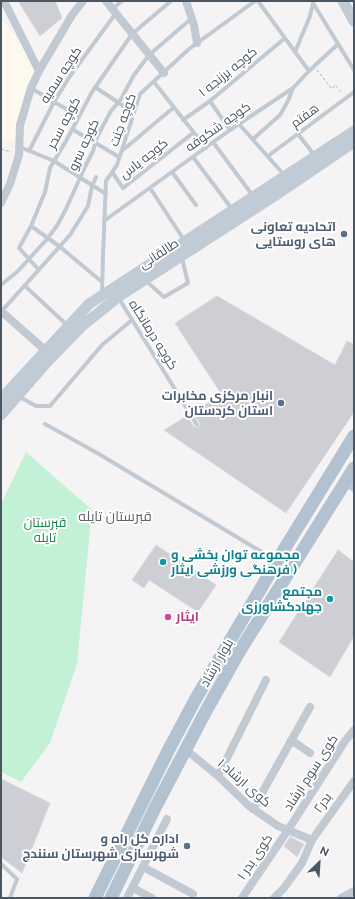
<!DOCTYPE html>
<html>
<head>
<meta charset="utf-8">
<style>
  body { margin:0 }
  #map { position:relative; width:355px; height:899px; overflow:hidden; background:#f5f3f3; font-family:Raleway,sans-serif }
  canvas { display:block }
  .frame { position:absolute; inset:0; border:2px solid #4a5661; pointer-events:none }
  .north { position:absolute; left:299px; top:843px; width:40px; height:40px; -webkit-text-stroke:3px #fff; paint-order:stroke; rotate:25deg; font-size:11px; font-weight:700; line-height:16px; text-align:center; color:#4a5661 }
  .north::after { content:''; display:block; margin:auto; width:14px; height:18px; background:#4a5661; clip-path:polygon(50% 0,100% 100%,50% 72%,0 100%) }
</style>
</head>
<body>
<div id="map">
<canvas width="355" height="899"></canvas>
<div class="frame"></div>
<div class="north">N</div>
</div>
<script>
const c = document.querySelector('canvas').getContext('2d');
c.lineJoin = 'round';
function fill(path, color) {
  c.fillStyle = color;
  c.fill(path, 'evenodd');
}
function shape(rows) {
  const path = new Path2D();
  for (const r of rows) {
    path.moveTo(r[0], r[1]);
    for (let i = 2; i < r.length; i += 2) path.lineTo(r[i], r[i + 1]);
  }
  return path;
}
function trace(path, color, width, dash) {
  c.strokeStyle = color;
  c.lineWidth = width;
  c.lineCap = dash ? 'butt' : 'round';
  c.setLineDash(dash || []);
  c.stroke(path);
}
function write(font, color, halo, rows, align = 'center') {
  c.font = font + ' Raleway,Cairo,sans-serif';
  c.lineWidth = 4;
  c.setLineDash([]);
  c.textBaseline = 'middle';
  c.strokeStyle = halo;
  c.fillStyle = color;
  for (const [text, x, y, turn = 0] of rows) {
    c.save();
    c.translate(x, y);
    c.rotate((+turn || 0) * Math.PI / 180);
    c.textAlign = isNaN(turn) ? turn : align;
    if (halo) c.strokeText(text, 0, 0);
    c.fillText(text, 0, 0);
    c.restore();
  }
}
fill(shape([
  [1,19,42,70,31,88,19,141,1,141]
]), '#fdf9ef');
fill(shape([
  [26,452,92,510,77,664,50,743,21,782,1,772,1,504]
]), '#c3f1d5');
const building = shape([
  [18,1,55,1,62,18,40,36,18,1],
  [217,296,335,365,347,341,354,344,354,412,286,513,164,430,187,416,194,427,198,428,200,426,200,424,193,412,222,395,175,323,217,296],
  [156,545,216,585,198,612,149,580,144,588,132,580,156,545],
  [338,550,354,562,354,636,330,677,279,642,338,550],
  [1,779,50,803,22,873,1,857,1,779],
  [290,837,304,844,297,857,284,846,290,837]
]);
fill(building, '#cdcfd5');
trace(building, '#d7d9de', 1);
trace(shape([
  [317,70,332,89,335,85,342,93],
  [1,149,11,152]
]), '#7ad0a6', 1, [3, 2]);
trace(shape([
  [258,1,309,71],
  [313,3,354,70],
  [112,9,122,1],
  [295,52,310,16,313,3],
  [154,82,206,148],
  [95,87,134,113],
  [31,88,54,102,79,116],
  [210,101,230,130],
  [183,120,210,101,285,38],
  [239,124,285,176],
  [72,129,119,157],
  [298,134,315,156],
  [253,139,280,115,288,101,293,88],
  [213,142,253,196],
  [20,147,54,161,106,194],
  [123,150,173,108],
  [29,151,54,102,70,76,116,13],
  [268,156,354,92],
  [193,157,232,209],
  [112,172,123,188,193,133],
  [172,172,196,205],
  [150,188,184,240],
  [104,221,230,130,293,88,309,71,338,44],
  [31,226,59,246,102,282],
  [39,270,19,248,31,226,45,192,50,168,66,141,92,92,132,34,171,1],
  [145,280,164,297,188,283,182,258],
  [1,285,18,271,48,238,58,224,66,209,84,169,93,151,97,137,111,111,121,99,134,75,149,55,192,18],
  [25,286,67,325],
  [102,293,103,255,106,181,117,165,140,94,189,49,255,1],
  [118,297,197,425],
  [1,312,70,235,88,206,92,186,96,177],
  [18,396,36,406,50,406,102,345,132,320],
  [45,424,99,454,275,560],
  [1,864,17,879,10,898]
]), '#c1cad2', 4);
trace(shape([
  [4,1,39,71],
  [106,1,164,73],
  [186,1,194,25,197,43],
  [1,203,10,184,19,155,20,125,31,88,39,71,72,15,83,1],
  [1,311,45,350],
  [345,482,354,488],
  [291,740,310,753],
  [185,749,218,776,249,806,278,826,312,840],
  [218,776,266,680],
  [253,809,310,707],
  [143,867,193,894],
  [133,888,152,898],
  [127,898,167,819],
  [242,898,288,830,345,741,354,730],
  [274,898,284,888,302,863,312,840,354,781],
  [341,898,354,891]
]), '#c1cad2', 8);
trace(shape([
  [343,1,354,21],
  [1,399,89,304,354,131],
  [1,415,48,361,82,326,118,297,276,195,354,142]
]), '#c1cbd6', 11);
trace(shape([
  [95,898,168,751,195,700,277,561,354,436],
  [111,898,156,806,207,709,239,652,354,468]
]), '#b3c2d1', 13);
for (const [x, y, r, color] of [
  [344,234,4,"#5c6f8a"],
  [281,403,4,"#5c6f8a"],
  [163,562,4,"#0f9aa8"],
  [330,599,4,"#0f9aa8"],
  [168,617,4,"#d1479c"],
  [187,846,4,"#5c6f8a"]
]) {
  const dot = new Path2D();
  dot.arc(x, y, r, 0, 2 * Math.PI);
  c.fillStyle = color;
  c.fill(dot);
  trace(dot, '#fff', 1.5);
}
write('13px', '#4a5661', '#fff', [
  ["کوچه برزنجه ۱",228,72,-39],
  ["کوچه سمیه",61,75,-57],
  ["هفتم",305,116,-36],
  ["کوچه جنت",123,120,-70],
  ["کوچه سحر",64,123,-62],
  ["کوچه شکوفه",218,127,-35],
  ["کوچه سرو",84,145,-65],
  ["کوچه یاس",144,159,-38],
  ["طالقانی",159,254,-33],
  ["کوچه درمانگاه",153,335,58],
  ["بلوار ارشاد",217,663,-60],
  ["کوی سوم ارشاد",311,773,-57],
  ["کوی ارشاد ۱",244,783,41],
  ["بدر۲",323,803,-55],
  ["کوی بدر ۱",255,857,-56]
]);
write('bold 13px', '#4e5e75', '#fff', [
  ["اتحادیه تعاونی",336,227],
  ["های روستایی",336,242],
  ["انبار مرکزی مخابرات",273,396],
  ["استان کردستان",273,411],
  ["اداره کل راه و",179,839],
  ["شهرسازی شهرستان سنندج",179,854]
], 'right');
write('13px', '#17864f', '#fff', [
  ["قبرستان",45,523],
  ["تایله",45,538]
]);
write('bold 13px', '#0d838f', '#fff', [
  ["مجموعه توان بخشی و",171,555],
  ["فرهنگی ورزشی ایثار )",171,570],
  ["مجتمع",322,592,"right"],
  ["جهادکشاورزی",322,607,"right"]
], 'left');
write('bold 13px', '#b23c85', '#fff', [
  ["ایثار",176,617]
], 'left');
write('14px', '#5f6368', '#fff', [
  ["قبرستان تایله",115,517]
]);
</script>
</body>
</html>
